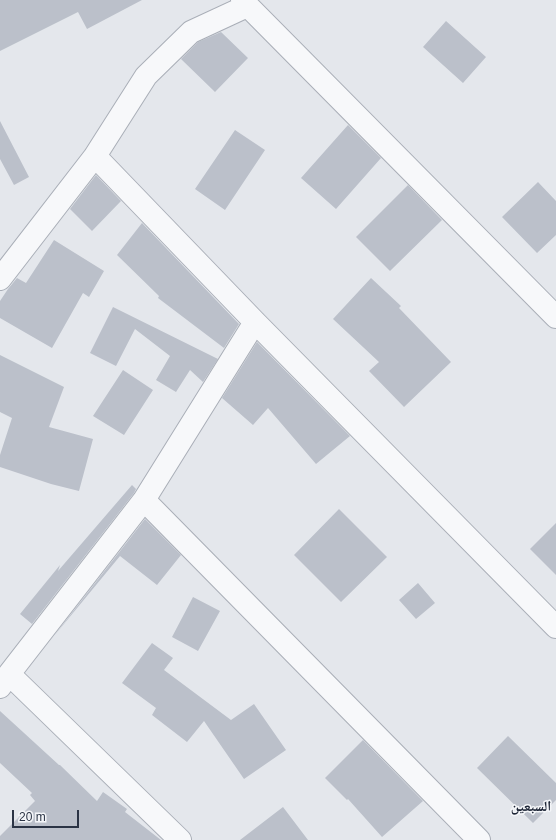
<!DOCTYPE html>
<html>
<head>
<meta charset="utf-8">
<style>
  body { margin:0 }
  #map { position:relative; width:556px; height:840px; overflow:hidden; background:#e4e7ec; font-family:Arial,sans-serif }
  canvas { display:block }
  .scale { position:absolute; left:12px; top:810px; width:67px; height:18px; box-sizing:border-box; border:2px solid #2b3445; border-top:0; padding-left:5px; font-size:12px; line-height:14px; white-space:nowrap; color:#2b3445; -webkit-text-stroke:3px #f4f6f9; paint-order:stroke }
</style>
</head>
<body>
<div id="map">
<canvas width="556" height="840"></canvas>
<div class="scale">20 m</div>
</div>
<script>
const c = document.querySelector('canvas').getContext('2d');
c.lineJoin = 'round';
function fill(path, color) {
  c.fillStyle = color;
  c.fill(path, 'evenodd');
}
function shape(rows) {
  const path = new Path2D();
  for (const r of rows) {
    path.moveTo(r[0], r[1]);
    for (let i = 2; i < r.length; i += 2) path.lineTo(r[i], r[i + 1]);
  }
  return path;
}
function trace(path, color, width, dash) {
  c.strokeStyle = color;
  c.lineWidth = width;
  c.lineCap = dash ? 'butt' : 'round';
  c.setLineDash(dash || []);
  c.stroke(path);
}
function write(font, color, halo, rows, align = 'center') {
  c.font = font + ' Arial,"Noto Naskh Arabic",sans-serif';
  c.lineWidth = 3;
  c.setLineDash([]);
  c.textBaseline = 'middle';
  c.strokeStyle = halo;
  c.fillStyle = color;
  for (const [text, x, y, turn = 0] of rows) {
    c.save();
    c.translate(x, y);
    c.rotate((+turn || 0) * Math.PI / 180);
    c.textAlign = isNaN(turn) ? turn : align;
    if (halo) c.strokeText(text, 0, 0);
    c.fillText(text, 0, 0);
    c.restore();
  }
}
fill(shape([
  [0,0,142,0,87,29,78,12,0,51],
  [446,21,486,57,463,83,423,47],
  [221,32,248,58,215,92,181,59,198,42],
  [0,121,29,177,14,185,0,159],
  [348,125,381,158,336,209,301,178],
  [235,130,265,150,225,210,195,189],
  [96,175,121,201,92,231,70,209],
  [538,182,556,201,556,235,537,253,502,217],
  [408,185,442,220,390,271,356,237],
  [142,223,239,324,224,348,158,298,159,296,117,255],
  [54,240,104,271,89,297,83,293,52,348,0,318,0,301,8,289,17,278,26,283],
  [371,278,401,306,399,308,451,362,404,407,369,371,379,362,333,319],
  [113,307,218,359,203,382,190,370,176,392,156,380,170,356,135,329,116,366,90,353],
  [257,342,350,436,316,464,268,408,253,425,222,398],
  [0,355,64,387,49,427,93,439,79,491,51,484,0,467,0,455,12,418,0,412],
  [123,370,153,390,124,435,93,416],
  [132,485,136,489,134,493,32,624,20,614,60,565,58,571],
  [339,509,387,557,341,602,294,555],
  [145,519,181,555,157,585,120,556,54,636],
  [556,523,556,575,530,549],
  [418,583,435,603,416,619,399,600],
  [193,597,220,611,198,651,172,637],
  [152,643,173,658,164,670,231,720,254,704,286,750,244,779,204,721,187,742,152,715,156,708,122,683],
  [0,711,59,765,60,765,97,801,103,792,127,809,125,812,161,840,0,840,0,836,35,801,30,795,32,793,0,763],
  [508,736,556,783,556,800,533,823,477,768],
  [363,740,423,801,382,837,348,799,347,800,325,778],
  [283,807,308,840,240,840]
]), '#bbc0ca');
const street = shape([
  [242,0,556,317],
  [95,156,255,322,556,627],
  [0,279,95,156,146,76,191,32,247,6],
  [144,500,479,840],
  [9,674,180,840],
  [0,687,9,674,144,500,255,322]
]);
trace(street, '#a9aeb7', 24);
trace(street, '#f7f8fa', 22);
write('bold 14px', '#1d2536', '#f4f6f9', [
  ["السبعين",531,807]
]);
</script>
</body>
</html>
